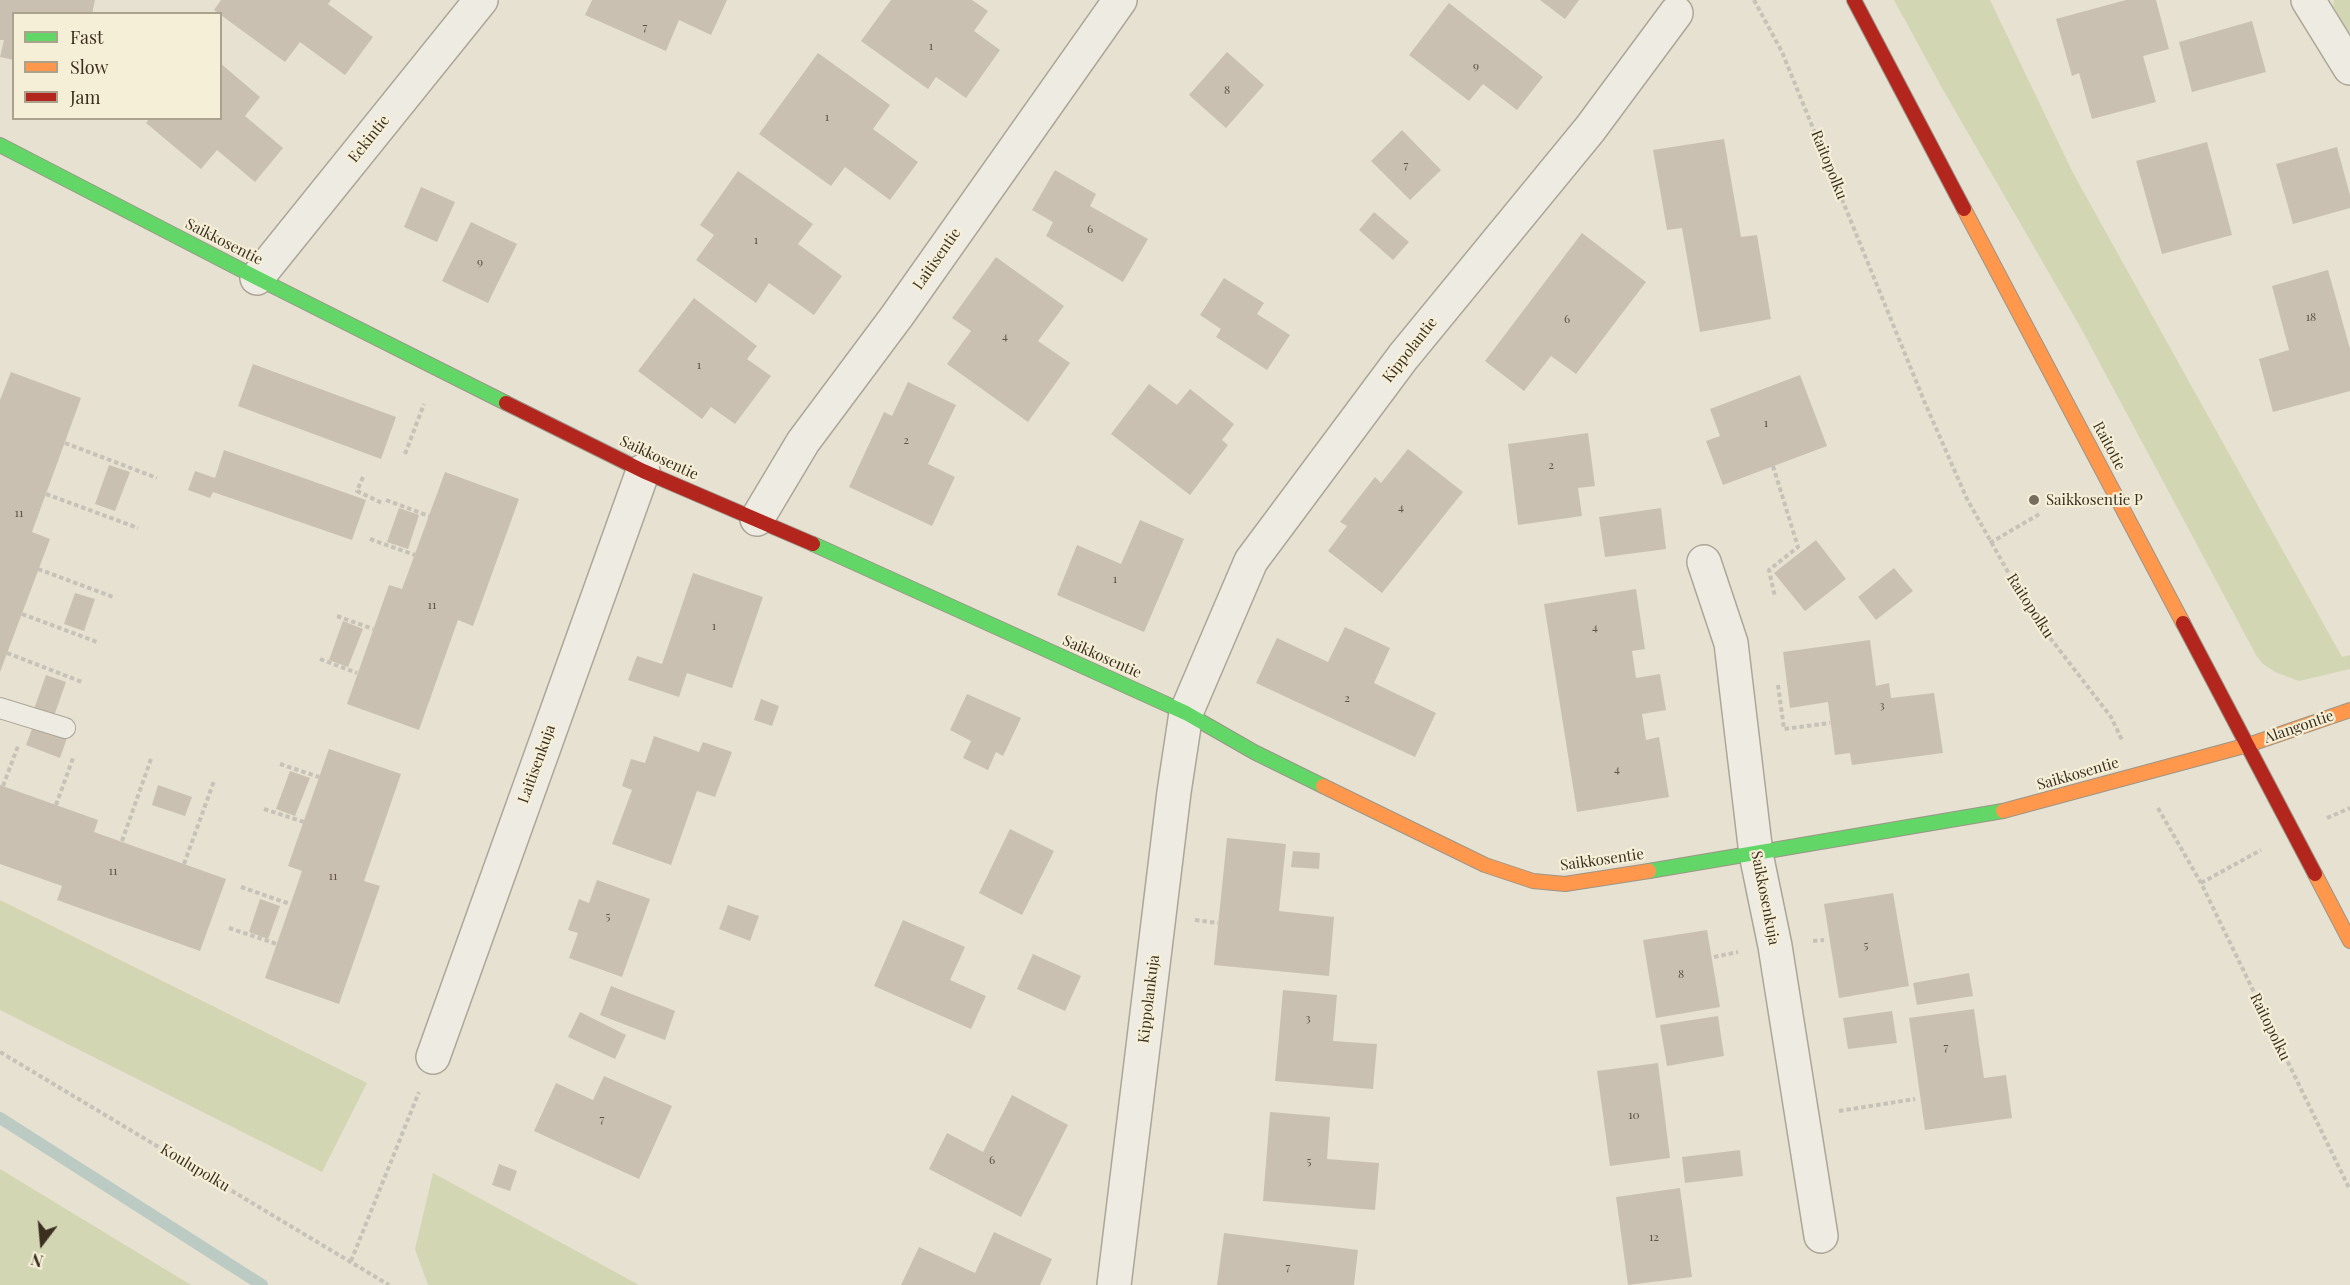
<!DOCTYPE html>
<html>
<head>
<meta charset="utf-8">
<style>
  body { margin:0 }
  #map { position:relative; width:2350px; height:1285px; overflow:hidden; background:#e6e1d0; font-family:"Playfair Display",serif }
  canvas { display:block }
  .legend { position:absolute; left:12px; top:12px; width:210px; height:108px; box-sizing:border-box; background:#f6efd7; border:2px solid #aba28e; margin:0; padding:8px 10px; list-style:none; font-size:18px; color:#3b2f20 }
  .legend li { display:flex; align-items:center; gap:12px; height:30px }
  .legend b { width:30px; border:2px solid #aba28e }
  .north { position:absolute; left:12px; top:1213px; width:60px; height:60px; -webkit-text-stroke:4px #f6efd7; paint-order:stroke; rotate:196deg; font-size:16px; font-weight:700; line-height:24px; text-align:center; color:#3b2f20 }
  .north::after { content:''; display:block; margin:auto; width:21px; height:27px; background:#3b2f20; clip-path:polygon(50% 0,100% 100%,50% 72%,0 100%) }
</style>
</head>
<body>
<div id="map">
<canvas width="2350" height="1285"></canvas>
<ul class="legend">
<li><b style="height:8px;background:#63d668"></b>Fast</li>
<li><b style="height:8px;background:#ff974d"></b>Slow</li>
<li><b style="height:8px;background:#b3261e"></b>Jam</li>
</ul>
<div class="north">N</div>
</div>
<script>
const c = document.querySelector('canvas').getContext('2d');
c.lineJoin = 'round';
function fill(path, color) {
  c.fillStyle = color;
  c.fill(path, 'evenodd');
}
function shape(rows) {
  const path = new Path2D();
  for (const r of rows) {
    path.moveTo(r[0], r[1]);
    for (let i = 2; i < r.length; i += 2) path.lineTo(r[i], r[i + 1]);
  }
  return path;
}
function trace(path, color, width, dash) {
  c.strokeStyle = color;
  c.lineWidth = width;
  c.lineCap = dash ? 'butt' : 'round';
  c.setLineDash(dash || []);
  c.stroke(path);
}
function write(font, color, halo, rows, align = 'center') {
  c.font = font + ' "Playfair Display",serif';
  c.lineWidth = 4.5;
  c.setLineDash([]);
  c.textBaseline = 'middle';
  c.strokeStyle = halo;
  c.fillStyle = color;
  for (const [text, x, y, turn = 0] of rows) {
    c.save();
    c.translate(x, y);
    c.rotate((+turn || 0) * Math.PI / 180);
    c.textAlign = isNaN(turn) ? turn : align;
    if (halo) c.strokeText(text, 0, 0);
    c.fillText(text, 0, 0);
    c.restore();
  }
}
fill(shape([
  [1894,0,1990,0,2073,173,2342,657,2350,655,2350,669,2299,681,2275,672,2263,664,2256,655,2082,330,1942,88],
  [2334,0,2350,0,2350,35,2333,6],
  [0,900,367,1083,322,1172,0,1010],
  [0,1169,191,1285,0,1285],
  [433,1173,639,1285,428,1285,415,1249]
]), '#d3d6b3');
trace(shape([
  [0,1118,262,1285]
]), '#bbcbc3', 12);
fill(shape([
  [0,0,95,0,92,14,14,14,14,60,0,57,4,40,0,40],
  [221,0,331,0,328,4,373,37,345,75,300,42,285,62,214,10],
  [592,0,727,0,711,35,679,20,666,51,585,15],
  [891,0,972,0,988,11,974,31,1000,50,966,98,936,77,928,89,861,41],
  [1540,0,1579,0,1565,19],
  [2126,0,2156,0,2169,49,2143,56,2156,102,2092,119,2079,73,2072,76,2056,19],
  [1449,3,1543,77,1517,110,1483,84,1469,101,1409,55],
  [2252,21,2266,72,2192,92,2179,42],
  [1227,52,1264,85,1226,128,1189,95],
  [818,53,890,105,873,129,918,162,890,200,845,167,831,186,759,134],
  [220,63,260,97,245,116,283,148,255,182,217,150,201,169,146,123,150,118,220,118],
  [1402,130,1441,170,1410,200,1371,161],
  [1724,139,1741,237,1757,235,1771,319,1700,332,1682,228,1667,230,1653,150],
  [2207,142,2232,235,2162,254,2136,161],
  [2337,147,2350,195,2350,208,2293,224,2276,164],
  [1055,170,1096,194,1090,206,1148,239,1123,282,1046,236,1053,222,1032,210],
  [738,171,813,224,798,244,842,276,814,315,769,283,756,303,696,260,714,235,700,225],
  [421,187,455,202,437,242,404,227],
  [1374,212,1409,242,1393,260,1359,230],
  [471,222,517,244,488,303,442,281],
  [1582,233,1646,282,1576,374,1551,356,1524,391,1485,361],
  [996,257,1064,306,1038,341,1070,363,1028,422,947,364,971,331,952,318],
  [2328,270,2350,349,2350,391,2273,412,2259,359,2289,350,2272,286],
  [1224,278,1264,303,1257,314,1290,335,1267,370,1216,337,1221,329,1200,315],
  [694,298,757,346,747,359,771,376,735,424,711,407,702,419,638,371],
  [253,364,396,417,381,459,238,406],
  [11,372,81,398,32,532,50,539,0,672,0,400],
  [1800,375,1827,446,1723,485,1706,441,1720,436,1710,409],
  [908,382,956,405,928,464,955,477,932,526,849,487,884,412,892,416],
  [1149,384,1177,405,1190,389,1234,424,1222,440,1228,445,1190,495,1111,434],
  [1588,433,1595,486,1578,488,1582,516,1518,525,1508,444],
  [1408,449,1463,492,1382,593,1328,551,1347,526,1340,522,1375,477,1381,483],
  [224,450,366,500,352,540,213,492,210,498,188,490,195,471,215,478],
  [109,465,130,472,115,511,95,504],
  [445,472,519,499,473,626,458,620,419,730,347,704,389,585,402,589],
  [399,508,419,515,408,549,387,542],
  [1661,508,1666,549,1605,557,1599,517],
  [1140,520,1184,539,1144,632,1057,595,1077,545,1121,564],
  [1816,540,1846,579,1805,611,1774,573],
  [1894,568,1913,591,1876,620,1858,597],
  [693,573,763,597,732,688,687,673,679,697,628,680,637,656,662,664],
  [1636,589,1645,649,1632,651,1636,678,1660,674,1666,710,1642,714,1646,740,1659,737,1669,797,1577,812,1544,604],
  [75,593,95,599,84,631,64,624],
  [343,621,363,629,348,667,329,660],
  [1345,627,1390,648,1374,683,1436,713,1415,757,1256,683,1277,638,1328,662],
  [1870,640,1876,686,1889,683,1891,698,1934,693,1943,753,1852,765,1850,753,1835,755,1828,702,1790,708,1783,652],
  [46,675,66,682,54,716,34,709],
  [967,694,1021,718,1003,756,996,752,988,770,963,758,971,741,950,730],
  [761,699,779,706,772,726,754,720],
  [33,726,67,738,60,758,26,745],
  [654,736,699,752,703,742,732,752,715,797,697,791,671,865,612,844,632,790,622,786,631,759,645,763],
  [329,749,401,774,364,881,380,886,339,1004,265,978,302,871,288,866],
  [290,771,310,778,295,816,276,809],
  [0,785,98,820,94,832,226,879,200,951,57,900,62,886,0,864],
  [158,785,192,797,185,816,152,805],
  [1010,829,1054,851,1022,915,979,893],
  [1227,838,1286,844,1279,911,1334,917,1329,976,1214,965],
  [1293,851,1320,853,1319,869,1291,867],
  [597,880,650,899,622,977,569,958,578,933,568,930,579,899,589,903],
  [1893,893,1909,986,1839,998,1824,904],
  [260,899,280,906,268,939,249,932],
  [728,905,759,916,750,941,719,929],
  [903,920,965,947,950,980,986,996,971,1029,874,986],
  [1707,930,1720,1007,1656,1018,1643,940],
  [1033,954,1081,976,1065,1011,1017,989],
  [1969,973,1973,996,1917,1005,1913,983],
  [611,986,675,1011,665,1040,600,1015],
  [1283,990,1337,995,1333,1041,1377,1044,1373,1089,1275,1081],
  [1974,1009,1984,1078,2006,1075,2012,1118,1925,1130,1909,1018],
  [1892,1011,1897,1043,1848,1049,1843,1018],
  [580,1012,626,1035,615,1059,568,1037],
  [1718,1016,1724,1056,1667,1066,1660,1025],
  [1658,1063,1670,1158,1610,1166,1597,1071],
  [604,1076,672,1106,639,1179,534,1131,556,1083,593,1100],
  [1012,1095,1068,1125,1021,1217,929,1169,947,1133,983,1152],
  [1270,1112,1330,1117,1327,1159,1379,1163,1375,1210,1263,1201],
  [1740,1150,1743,1176,1685,1183,1682,1157],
  [499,1164,517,1171,510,1191,492,1185],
  [1680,1188,1692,1277,1628,1285,1616,1197],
  [994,1232,1052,1259,1040,1285,901,1285,919,1247,975,1273],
  [1224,1233,1358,1250,1354,1285,1217,1285]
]), '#cac0b1');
const lane = shape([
  [0,708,65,728]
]);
const street = shape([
  [2308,0,2350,68],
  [257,278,481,0],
  [757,519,803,442,897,316,1120,0],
  [1704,562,1731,643,1756,854,1775,946,1821,1236],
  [433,1057,643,471],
  [1114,1285,1174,792,1186,713,1251,561,1403,357,1590,129,1676,13]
]);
const fast = shape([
  [0,145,257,278,506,403],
  [813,544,1186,713,1254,752,1323,786],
  [1649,871,2003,811]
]);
const slow = shape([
  [1964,209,2183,623],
  [1323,786,1485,865,1533,881,1565,884,1649,871],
  [2003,811,2248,745,2350,710],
  [2315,874,2350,941]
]);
const jam = shape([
  [1854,0,1964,209],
  [506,403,643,471,813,544],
  [2183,623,2315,874]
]);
trace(lane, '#aca698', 22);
trace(street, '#aca698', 36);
trace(fast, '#9b9588', 16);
trace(slow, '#9b9588', 16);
trace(jam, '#9b9588', 16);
trace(shape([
  [1754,0,1782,52,1925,403,1967,499,2031,613,2111,717,2122,740],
  [65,443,157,478],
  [405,454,424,404],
  [1773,466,1798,547,1769,570,1775,597],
  [363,477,357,491,384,504],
  [46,494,138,528],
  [386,500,429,516],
  [370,539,415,555],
  [1990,543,2041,513],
  [38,569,113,597],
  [22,614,97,642],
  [337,616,373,629],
  [7,653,82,682],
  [320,659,357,673],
  [1778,685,1784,729,1830,723],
  [280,764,319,777],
  [3,786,18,746],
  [56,805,73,758],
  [2158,808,2201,883,2350,1190],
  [264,809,304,822],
  [2327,818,2350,808],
  [122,841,151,759],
  [184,864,214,781],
  [2201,883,2261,850],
  [241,887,290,904],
  [1195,920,1218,923],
  [229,928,277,944],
  [1813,941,1824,940],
  [1714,957,1738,952],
  [0,1052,389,1285],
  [1839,1111,1915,1099],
  [351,1261,419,1092]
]), '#c7c2b8', 4, [4.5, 3]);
trace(lane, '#eeebe2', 20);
trace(street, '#eeebe2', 33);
trace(fast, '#63d668', 14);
trace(slow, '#ff974d', 14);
trace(jam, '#b3261e', 14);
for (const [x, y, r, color] of [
  [2034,500,6,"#776d5e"]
]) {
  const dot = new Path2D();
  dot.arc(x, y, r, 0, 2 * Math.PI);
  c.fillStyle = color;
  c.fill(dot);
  trace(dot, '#f6efd7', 2);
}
write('12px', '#5f5344', null, [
  ["7",645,27],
  ["1",931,46],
  ["9",1476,66],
  ["8",1227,90],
  ["1",827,117],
  ["7",1406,165],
  ["6",1090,229],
  ["1",756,240],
  ["9",480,262],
  ["18",2311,317],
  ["6",1567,319],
  ["4",1005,336],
  ["1",699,365],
  ["1",1766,423],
  ["2",906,440],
  ["2",1551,465],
  ["4",1401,507],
  ["11",19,513],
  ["1",1115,579],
  ["11",432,605],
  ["1",714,626],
  ["4",1595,627],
  ["2",1347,698],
  ["3",1882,705],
  ["4",1617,769],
  ["11",113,871],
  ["11",333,876],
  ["5",608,916],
  ["5",1866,945],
  ["8",1681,974],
  ["3",1308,1018],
  ["7",1946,1047],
  ["10",1634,1115],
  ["7",602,1119],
  ["6",992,1160],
  ["5",1309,1161],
  ["12",1654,1237],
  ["7",1288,1267]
]);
write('15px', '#3b2f20', '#f6efd7', [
  ["Eekintie",369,139,-51],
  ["Raitopolku",1829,165,68],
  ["Saikkosentie",224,242,27],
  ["Laitisentie",937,259,-55],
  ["Kippolantie",1410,350,-52],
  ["Raitotie",2109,446,62],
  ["Saikkosentie",659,458,25],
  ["Raitopolku",2030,606,57],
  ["Saikkosentie",1102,657,24],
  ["Alangontie",2299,727,-19],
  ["Laitisenkuja",537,764,-70],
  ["Saikkosentie",2078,774,-16],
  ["Saikkosentie",1602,860,-8],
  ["Saikkosenkuja",1765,898,79],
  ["Kippolankuja",1149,999,-83],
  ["Raitopolku",2270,1027,64],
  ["Koulupolku",195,1168,31]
]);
write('15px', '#3b2f20', '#f6efd7', [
  ["Saikkosentie P",2046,500]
], 'left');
</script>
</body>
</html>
